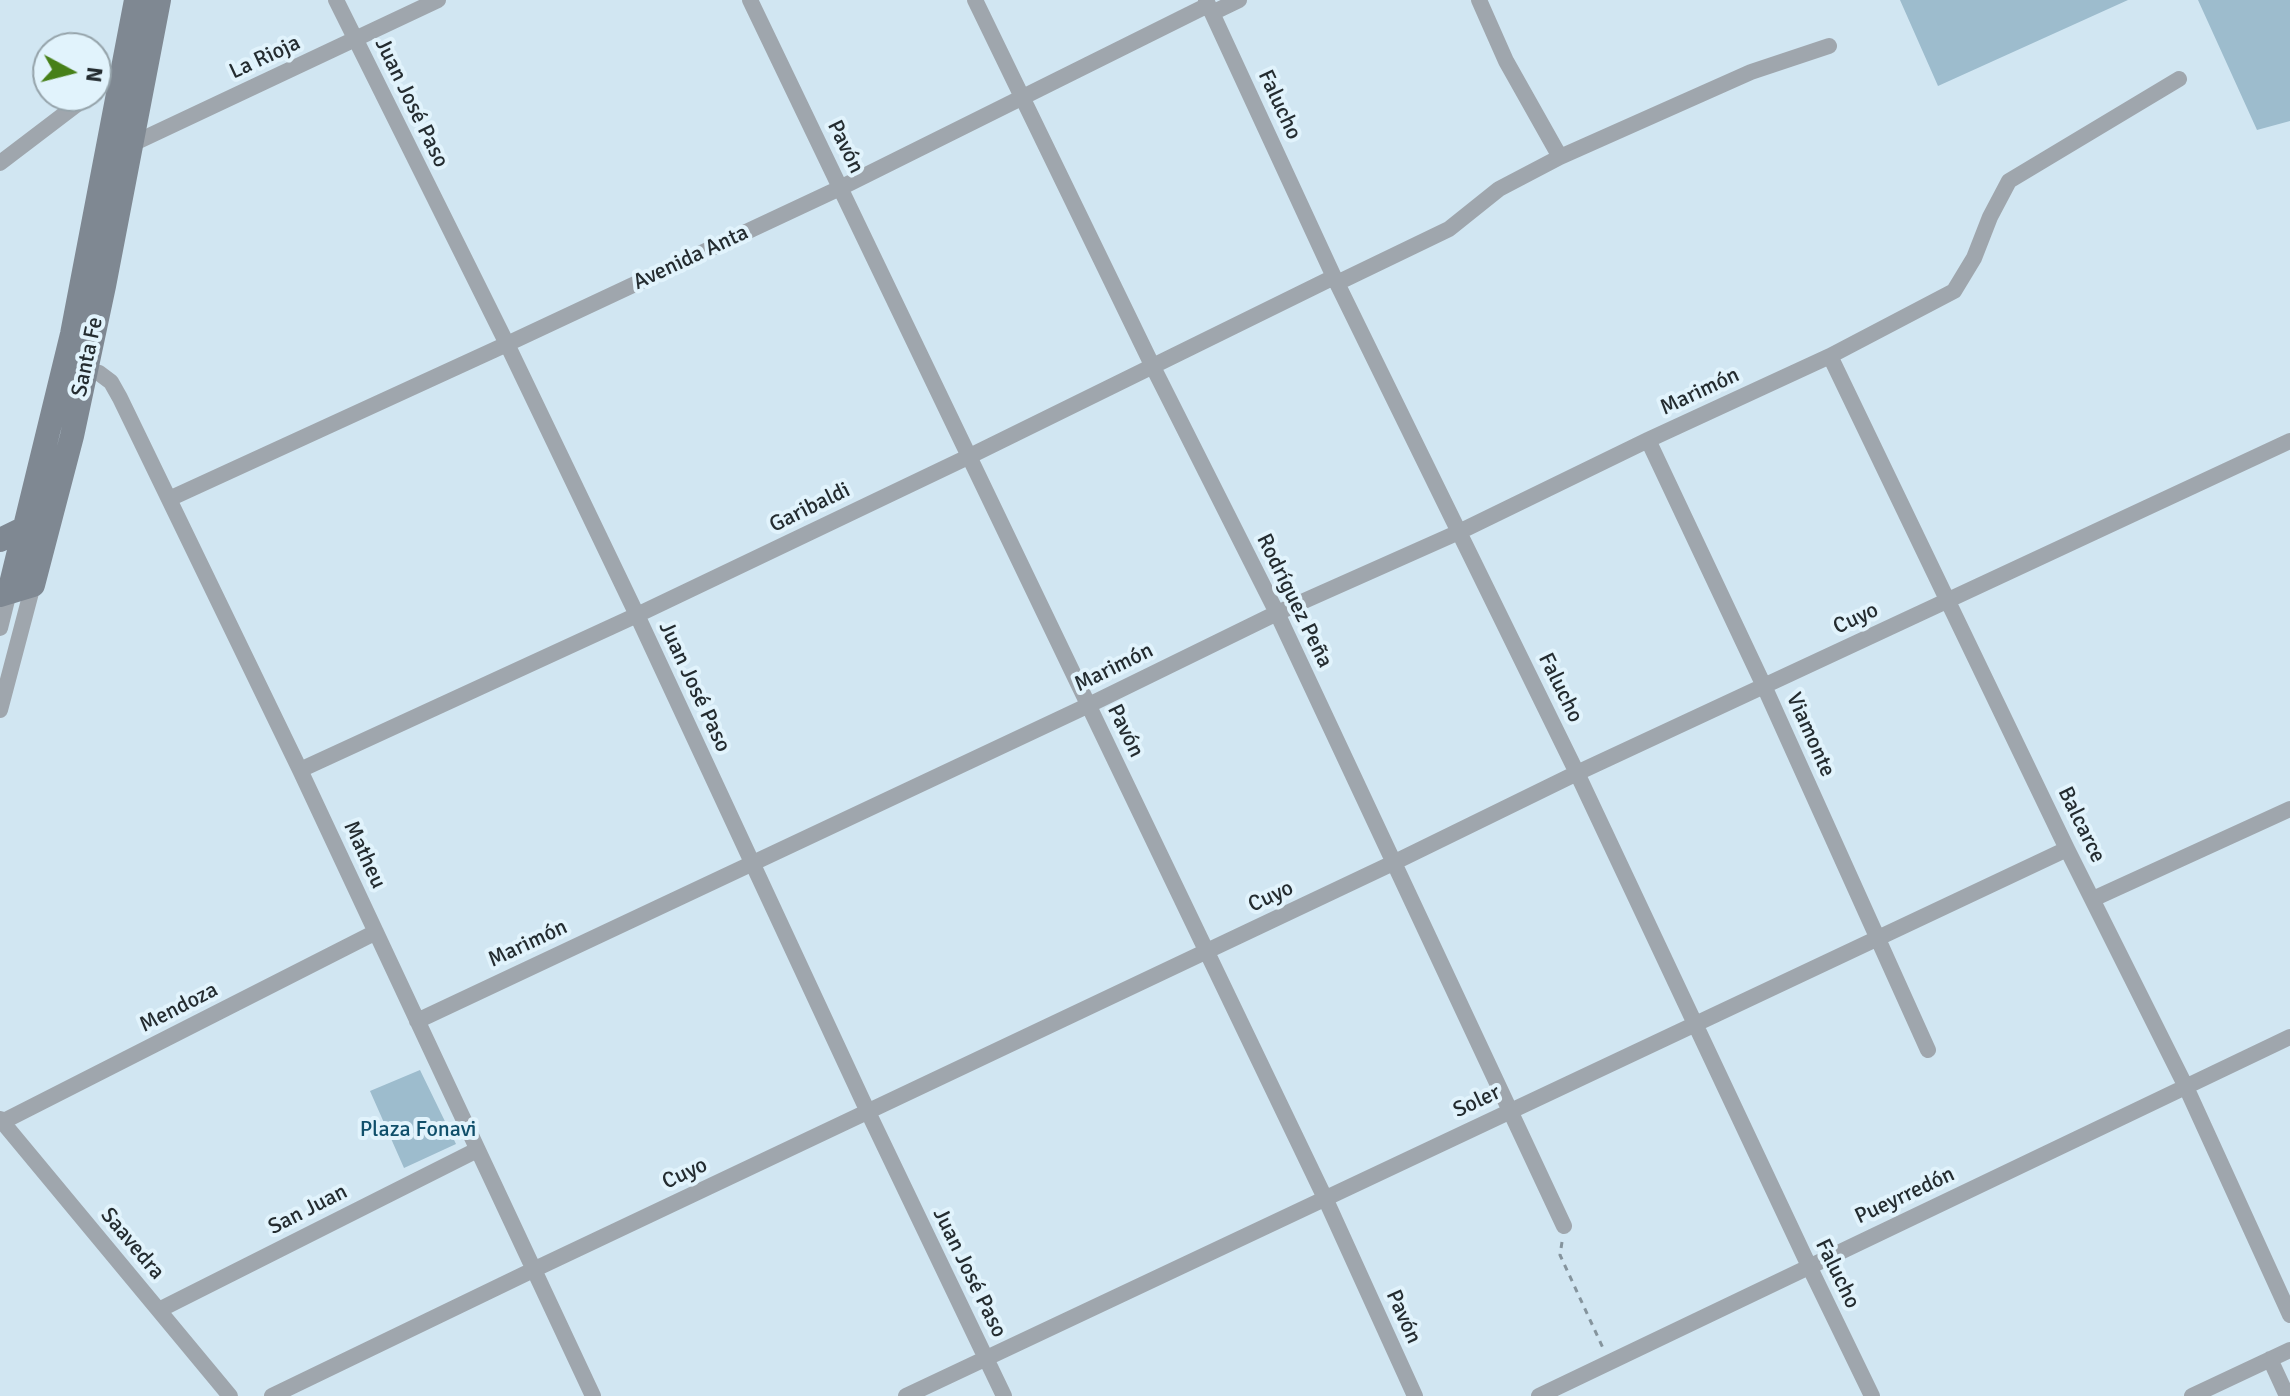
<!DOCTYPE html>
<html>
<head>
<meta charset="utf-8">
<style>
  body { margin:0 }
  #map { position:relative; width:2290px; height:1396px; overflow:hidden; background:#d1e6f2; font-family:Signika,sans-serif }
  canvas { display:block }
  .north { position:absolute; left:32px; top:32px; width:80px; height:80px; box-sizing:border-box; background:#e1f3fc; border:2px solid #95a3aa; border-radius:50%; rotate:97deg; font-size:22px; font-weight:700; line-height:32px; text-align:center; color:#242c30 }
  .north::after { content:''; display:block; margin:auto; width:28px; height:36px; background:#478019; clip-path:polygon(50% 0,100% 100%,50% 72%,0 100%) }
</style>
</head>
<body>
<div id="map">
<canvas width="2290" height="1396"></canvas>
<div class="north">N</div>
</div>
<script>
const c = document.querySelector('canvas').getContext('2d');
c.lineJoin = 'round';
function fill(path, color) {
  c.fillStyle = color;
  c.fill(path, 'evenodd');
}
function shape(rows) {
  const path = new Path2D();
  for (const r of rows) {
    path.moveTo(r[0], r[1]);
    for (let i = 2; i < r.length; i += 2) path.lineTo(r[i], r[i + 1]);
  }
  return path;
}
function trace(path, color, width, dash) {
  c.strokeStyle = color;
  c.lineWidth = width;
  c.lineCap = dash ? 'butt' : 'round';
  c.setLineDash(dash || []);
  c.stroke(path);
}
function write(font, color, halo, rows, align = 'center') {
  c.font = font + ' Signika,sans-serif';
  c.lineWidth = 8;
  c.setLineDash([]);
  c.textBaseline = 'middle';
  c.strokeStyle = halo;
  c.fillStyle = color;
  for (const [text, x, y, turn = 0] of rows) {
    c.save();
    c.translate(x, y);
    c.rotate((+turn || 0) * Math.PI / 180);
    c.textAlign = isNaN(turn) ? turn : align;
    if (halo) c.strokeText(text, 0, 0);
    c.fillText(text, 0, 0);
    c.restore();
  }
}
fill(shape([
  [1900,0,2128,0,1938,86],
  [2198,0,2290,0,2290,121,2257,130],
  [420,1070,456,1144,404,1168,370,1091]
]), '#9dbccd');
trace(shape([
  [1562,1242,1560,1255,1603,1348]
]), '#85949d', 3, [6, 6]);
trace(shape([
  [336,0,507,344,637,615,868,1112,1004,1396],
  [750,0,1325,1198,1415,1396],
  [975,0,1153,367,1277,613,1564,1226],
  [1206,0,1334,277,1577,773,1809,1266,1872,1396],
  [1479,0,1506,61,1560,157],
  [1212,13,1239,0],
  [96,90,124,71],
  [125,145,130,145,438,0],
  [0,163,88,96],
  [1337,283,1449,229,1499,189,1560,157,1751,72,1829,46],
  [1830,356,2067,849,2186,1087,2290,1315],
  [78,367,99,373,111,382,120,398,300,770,593,1396],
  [1648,440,1764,686,1928,1050],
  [169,499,507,344,840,188,1208,5],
  [0,628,9,592],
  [0,710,33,585],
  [300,770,637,615,970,456,1334,277],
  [2093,899,2290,809],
  [417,1021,1089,705,1277,613,1459,532,1648,440,1830,356,1954,291,1974,258,1990,217,2009,181,2179,79],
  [0,1119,230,1396],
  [2,1122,376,932],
  [159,1310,477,1150],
  [2270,1359,2287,1396],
  [272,1396,533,1270,1393,863,1577,773,2290,441],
  [906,1396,2067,849],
  [1539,1396,2290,1037],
  [2192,1396,2290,1350]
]), '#9fa6ad', 16);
trace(shape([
  [0,540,35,523],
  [9,592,72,334,136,0],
  [0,595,33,585,72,436,104,286,159,0]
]), '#7f8892', 24);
write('22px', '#242c30', '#e1f3fc', [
  ["La Rioja",265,58,-25],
  ["Juan José Paso",411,103,64],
  ["Falucho",1279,105,65],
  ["Pavón",845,147,64],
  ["Avenida Anta",691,258,-25],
  ["Santa Fe",88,357,-78],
  ["Marimón",1700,392,-25],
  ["Garibaldi",810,508,-26],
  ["Rodríguez Peña",1294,601,64],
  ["Cuyo",1856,619,-25],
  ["Marimón",1114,668,-26],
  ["Juan José Paso",694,687,65],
  ["Falucho",1560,688,64],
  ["Pavón",1125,731,64],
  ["Viamonte",1810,735,66],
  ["Balcarce",2081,825,64],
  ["Matheu",364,855,65],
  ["Cuyo",1271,897,-25],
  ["Marimón",528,944,-25],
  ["Mendoza",179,1008,-27],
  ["Soler",1477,1102,-25],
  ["Cuyo",685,1174,-25],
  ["Pueyrredón",1905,1196,-25],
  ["San Juan",308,1210,-27],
  ["Saavedra",132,1244,50],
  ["Juan José Paso",969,1273,64],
  ["Falucho",1837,1274,64],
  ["Pavón",1403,1317,66]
]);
write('22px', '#0f4f6a', '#e1f3fc', [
  ["Plaza Fonavi",418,1130]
]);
</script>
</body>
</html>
